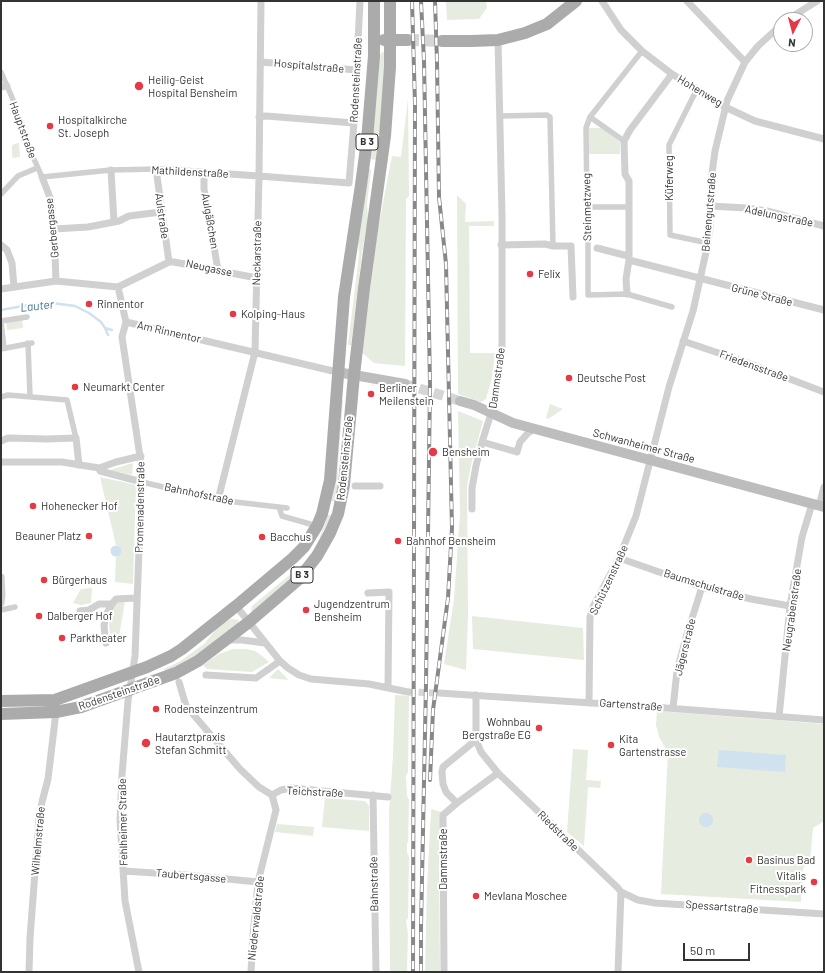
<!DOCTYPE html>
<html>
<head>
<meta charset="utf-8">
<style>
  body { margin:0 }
  #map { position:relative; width:825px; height:973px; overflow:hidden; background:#fff; font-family:Barlow,sans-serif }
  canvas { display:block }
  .frame { position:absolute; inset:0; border:2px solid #333; pointer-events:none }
  .north { position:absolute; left:773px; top:12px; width:40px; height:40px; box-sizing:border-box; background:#fff; border:1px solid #adadad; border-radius:50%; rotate:186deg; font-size:11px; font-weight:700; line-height:16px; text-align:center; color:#333 }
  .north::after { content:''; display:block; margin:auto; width:14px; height:18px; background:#e63946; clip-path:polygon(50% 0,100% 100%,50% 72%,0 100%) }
  .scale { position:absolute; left:683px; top:943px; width:67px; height:18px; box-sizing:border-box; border:2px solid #333; border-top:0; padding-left:5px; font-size:12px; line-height:14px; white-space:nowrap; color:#333; -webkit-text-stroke:3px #fff; paint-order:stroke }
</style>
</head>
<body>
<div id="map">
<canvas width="825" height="973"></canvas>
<div class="frame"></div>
<div class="north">N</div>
<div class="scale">50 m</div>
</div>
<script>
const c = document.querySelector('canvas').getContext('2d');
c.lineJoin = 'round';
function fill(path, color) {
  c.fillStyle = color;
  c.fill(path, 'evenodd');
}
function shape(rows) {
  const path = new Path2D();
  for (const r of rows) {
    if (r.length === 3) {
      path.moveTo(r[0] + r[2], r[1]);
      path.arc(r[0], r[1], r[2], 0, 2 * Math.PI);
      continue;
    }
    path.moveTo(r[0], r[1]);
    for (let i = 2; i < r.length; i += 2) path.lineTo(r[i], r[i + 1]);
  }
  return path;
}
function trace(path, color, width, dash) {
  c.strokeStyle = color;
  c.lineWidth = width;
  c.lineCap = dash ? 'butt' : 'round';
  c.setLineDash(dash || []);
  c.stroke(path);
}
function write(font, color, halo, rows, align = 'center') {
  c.font = font + ' Barlow,sans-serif';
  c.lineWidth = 4;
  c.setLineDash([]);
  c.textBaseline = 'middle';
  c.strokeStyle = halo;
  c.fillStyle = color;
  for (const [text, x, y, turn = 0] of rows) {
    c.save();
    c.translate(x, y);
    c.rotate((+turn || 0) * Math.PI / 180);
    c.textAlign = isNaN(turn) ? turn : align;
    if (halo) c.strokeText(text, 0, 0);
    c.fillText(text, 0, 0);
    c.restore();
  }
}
fill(shape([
  [446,1,486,1,487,8,479,19,447,20],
  [382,52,385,53,384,93,376,159,374,160,370,159,378,59],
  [408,99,409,196,406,199,405,366,374,363,361,352,367,286,392,156,401,157],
  [588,128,602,128,620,142,620,154,588,154],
  [19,143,20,157,13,158,12,156,12,146,14,144],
  [370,168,371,171,367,203,368,219,362,253,351,345,348,345,359,255,358,238,368,171],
  [457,195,466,204,465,222,494,221,494,226,469,226,470,353,495,353,492,378,486,399,481,402,458,394],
  [22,319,23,328,7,330,6,321],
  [340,400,343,400,338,463,338,485,336,502,331,501],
  [550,404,563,409,548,419,546,418],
  [458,411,483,421,471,465,467,487,468,616,466,670,444,664,454,599,460,514],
  [133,463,132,475,110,470],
  [100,477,136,485,133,584,115,582,116,557,120,555,120,547,116,545],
  [328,515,332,515,321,540,299,572,254,612,251,611,252,606,304,563,317,545],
  [92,588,91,603,81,605,73,603,81,589],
  [125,601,119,637,112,642,109,626,111,611,117,602],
  [472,616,583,628,584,660,473,649],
  [231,619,239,620,237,625,200,653,167,672,164,669,179,662,204,644,218,627,223,622],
  [233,649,246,649,255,651,261,655,269,662,252,672,207,669,203,665,219,654],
  [278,669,284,675,288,680,269,678],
  [395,695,409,696,408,772,406,776,407,796,409,800,408,842,407,844,407,852,409,857,408,918,406,921,408,933,407,972,390,972,389,812,393,756],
  [657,711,824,724,824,821,813,828,810,861,803,868,801,902,661,894,668,753,659,737,656,725],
  [573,749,588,750,586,780,601,781,600,788,588,787,584,846,567,832],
  [325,798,365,801,369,806,369,831,322,827],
  [431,809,441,812,439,851,440,972,425,972,427,888],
  [277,824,314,827,313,836,275,832]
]), '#e6ecdf');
fill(shape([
  [116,551,5.5],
  [719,750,786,755,785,772,717,767],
  [706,820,7]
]), '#cfe2ee');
trace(shape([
  [1,310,28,305,52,303,75,306,89,313,101,322,105,328,108,335],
  [105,328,112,330]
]), '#cfe2ee', 2.5);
trace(shape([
  [408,692,439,693]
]), '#d6d6d6', 7, [7, 3.5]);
trace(shape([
  [405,384,460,401]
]), '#d6d6d6', 10, [10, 5]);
trace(shape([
  [407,40,442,41]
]), '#d6d6d6', 12, [12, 6]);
trace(shape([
  [642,51,590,117,586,128,587,207,588,215,588,295,627,294,672,307],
  [1,72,14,102,26,141,42,177,111,170,156,169],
  [697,89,669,145,670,235,708,243],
  [500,116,547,115,550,117,553,246],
  [590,117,624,141],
  [1,194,18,176,37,168],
  [587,207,629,207],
  [1,321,27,317],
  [1,321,4,348],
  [28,343,30,396],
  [1,349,32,343],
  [1,397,8,395,67,400,76,438],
  [142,482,218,500,287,508],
  [279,507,282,516,317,526],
  [1,610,15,607]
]), '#d0d0d0', 5.5);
trace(shape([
  [602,1,621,30,642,51,672,74,697,89,725,107,755,121,824,139],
  [687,1,745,62],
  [787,20,817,1],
  [261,62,357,70],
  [1,87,7,86],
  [259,117,266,116,354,123],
  [111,170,114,222],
  [204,172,204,189,218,270],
  [42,177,51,200,54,229,56,281],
  [710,206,746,208,767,211,824,226],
  [54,229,88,227,119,221,129,216,161,212],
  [1,245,7,250,12,263,14,287],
  [501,245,545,244,553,246,571,246,573,297],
  [597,248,628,256],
  [629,260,824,310],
  [169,262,156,169,259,176,349,183,354,123,360,1],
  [118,287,169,262,174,262,257,278],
  [1,289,56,281,118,287,126,322],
  [627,294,626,279,629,260,629,181,625,174,624,141,630,130,672,74],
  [126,322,122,337,142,470,135,656,128,701,122,775,120,820,125,901,139,972],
  [126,322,337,372],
  [683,341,748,363,824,392],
  [1,441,8,438,47,439,76,438,79,465],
  [482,442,517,452,520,442,528,433,534,429],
  [1,462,62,462,99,468,116,462,141,456],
  [99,468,100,471,142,482],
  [355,486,380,486],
  [218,500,255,352,259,176,261,1],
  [819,506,824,487],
  [472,509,472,488,476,466,482,442,495,401,502,354,502,215,498,40],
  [619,558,702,587,751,599,790,606],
  [1,577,2,595,1,603],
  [368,593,389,592,388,687],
  [236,606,280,661,288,668,299,675,311,679,369,684,408,692],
  [80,611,89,610,99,604,112,604],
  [225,640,242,640,265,643],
  [106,643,104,626,106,615,112,604,116,599,137,598],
  [206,675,256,678,280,661],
  [179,682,186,706,240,769,259,787,272,795],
  [439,693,653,707,824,720],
  [476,695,476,740,481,752,498,773,618,888,621,892,618,972],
  [589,703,590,617,593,607,619,558,636,516,669,387,693,311,708,243,710,227,711,181,715,151,727,101,745,62,758,46,781,25],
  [673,708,677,671,687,634,702,587],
  [779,717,790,606,802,537,812,504],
  [272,795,281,790,291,788,388,797],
  [373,795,376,972],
  [457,803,446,792,443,784,442,772,443,767,476,740],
  [123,871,186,875,258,882],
  [621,892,638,900,655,903,824,914],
  [29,972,30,938,39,819,42,802,48,779,56,712],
  [251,972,253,935,258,882,276,810,272,795],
  [444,972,443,815,457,803,498,773]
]), '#d0d0d0', 7);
trace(shape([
  [337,372,405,384],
  [460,401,474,405,513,423,824,507]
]), '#bdbdbd', 10);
trace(shape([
  [384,40,407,40],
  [442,41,471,41,498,40,525,33,547,24,576,1],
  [1,701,55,700,147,667,171,656,182,649,236,606,293,558,304,547,317,526,322,514,330,480,344,297,361,185,367,140,374,56,374,1],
  [1,714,56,712,81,707,176,673,198,661,249,622,299,579,317,556,330,533,338,514,344,485,354,375,364,288,385,136,390,67,390,1]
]), '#ababab', 12);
const rail = shape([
  [412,1,415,104,413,972],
  [430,780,433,710,448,598,452,528,446,264,439,197,437,61,435,1],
  [421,972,421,927,426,684,430,384,424,61,421,1]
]);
trace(rail, '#888', 4);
trace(rail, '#fff', 2.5, [8]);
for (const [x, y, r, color] of [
  [139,86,5,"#e63946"],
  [50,126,4,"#e63946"],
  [530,274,4,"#e63946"],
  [89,304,4,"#e63946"],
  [233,314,4,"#e63946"],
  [569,378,4,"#e63946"],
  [75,387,4,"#e63946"],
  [371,394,4,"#e63946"],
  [433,452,5,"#e63946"],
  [33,506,4,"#e63946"],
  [89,536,4,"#e63946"],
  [262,537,4,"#e63946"],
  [398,541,4,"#e63946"],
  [44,580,4,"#e63946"],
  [306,610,4,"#e63946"],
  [39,616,4,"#e63946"],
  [62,638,4,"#e63946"],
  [156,709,4,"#e63946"],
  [539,728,4,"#e63946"],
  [146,743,5,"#e63946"],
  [611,745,4,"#e63946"],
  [749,860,4,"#e63946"],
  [814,882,4,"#e63946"],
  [476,896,4,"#e63946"]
]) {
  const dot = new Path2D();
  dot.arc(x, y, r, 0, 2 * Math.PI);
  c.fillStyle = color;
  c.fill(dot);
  trace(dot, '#fff', 1.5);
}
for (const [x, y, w] of [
  [367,142,22],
  [302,575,22]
]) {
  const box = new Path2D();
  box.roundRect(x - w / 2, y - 8, w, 16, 3);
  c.fillStyle = '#fff';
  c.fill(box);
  trace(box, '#333', 1);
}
write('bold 10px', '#333', null, [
  ["B 3",367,142],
  ["B 3",302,575]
]);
write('11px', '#333', '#fff', [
  ["Hospitalstraße",309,66,5],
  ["Rodensteinstraße",356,80,-87],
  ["Hohenweg",700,91,31],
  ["Hauptstraße",23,130,70],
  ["Mathildenstraße",190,172,3],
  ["Küferweg",669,178,-90],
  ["Steinmetzweg",587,207,-91],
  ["Beinengutstraße",709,212,-85],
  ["Aulstraße",162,216,82],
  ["Adelungstraße",779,216,12],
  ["Aulgäßchen",210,221,80],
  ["Gerbergasse",52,228,-96],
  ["Neckarstraße",257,253,-89],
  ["Neugasse",209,268,12],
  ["Grüne Straße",762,295,14],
  ["Am Rinnentor",169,332,13],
  ["Friedensstraße",754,366,20],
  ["Dammstraße",497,378,-82],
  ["Schwanheimer Straße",644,446,15],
  ["Rodensteinstraße",345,458,-84],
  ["Bahnhofstraße",199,494,12],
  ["Promenadenstraße",140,507,-89],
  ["Schützenstraße",609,580,-65],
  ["Baumschulstraße",704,585,17],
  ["Neugrabenstraße",792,610,-82],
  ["Jägerstraße",685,647,-76],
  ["Rodensteinstraße",119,693,-19],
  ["Gartenstraße",631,705,4],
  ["Teichstraße",315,792,3],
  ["Fehlheimer Straße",123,822,-91],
  ["Riedstraße",558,831,44],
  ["Wilhelmstraße",38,841,-85],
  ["Dammstraße",443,859,-90],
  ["Taubertsgasse",191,876,5],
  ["Bahnstraße",374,884,-91],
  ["Spessartstraße",722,907,4],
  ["Niederwaldstraße",256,918,-84]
]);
write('11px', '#333', '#fff', [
  ["Heilig-Geist",148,80],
  ["Hospital Bensheim",148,93],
  ["Hospitalkirche",58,120],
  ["St. Joseph",58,133],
  ["Felix",538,274],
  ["Rinnentor",97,304],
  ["Kolping-Haus",241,314],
  ["Deutsche Post",577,378],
  ["Neumarkt Center",83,387],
  ["Berliner",379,388],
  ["Meilenstein",379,401],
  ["Bensheim",442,452],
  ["Hohenecker Hof",41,506],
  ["Beauner Platz",81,536,"right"],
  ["Bacchus",270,537],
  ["Bahnhof Bensheim",406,541],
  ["Bürgerhaus",52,580],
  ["Jugendzentrum",314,604],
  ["Bensheim",314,617],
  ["Dalberger Hof",47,616],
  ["Parktheater",70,638],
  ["Rodensteinzentrum",164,709],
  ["Wohnbau",531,722,"right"],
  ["Bergstraße EG",531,735,"right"],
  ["Hautarztpraxis",155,737],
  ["Stefan Schmitt",155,750],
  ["Kita",619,739],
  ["Gartenstrasse",619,752],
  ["Basinus Bad",757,860],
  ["Vitalis",806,876,"right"],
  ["Fitnesspark",806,889,"right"],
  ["Mevlana Moschee",484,896]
], 'left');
write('italic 12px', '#3f7597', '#fff', [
  ["Lauter",37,306,-6]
]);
</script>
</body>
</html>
